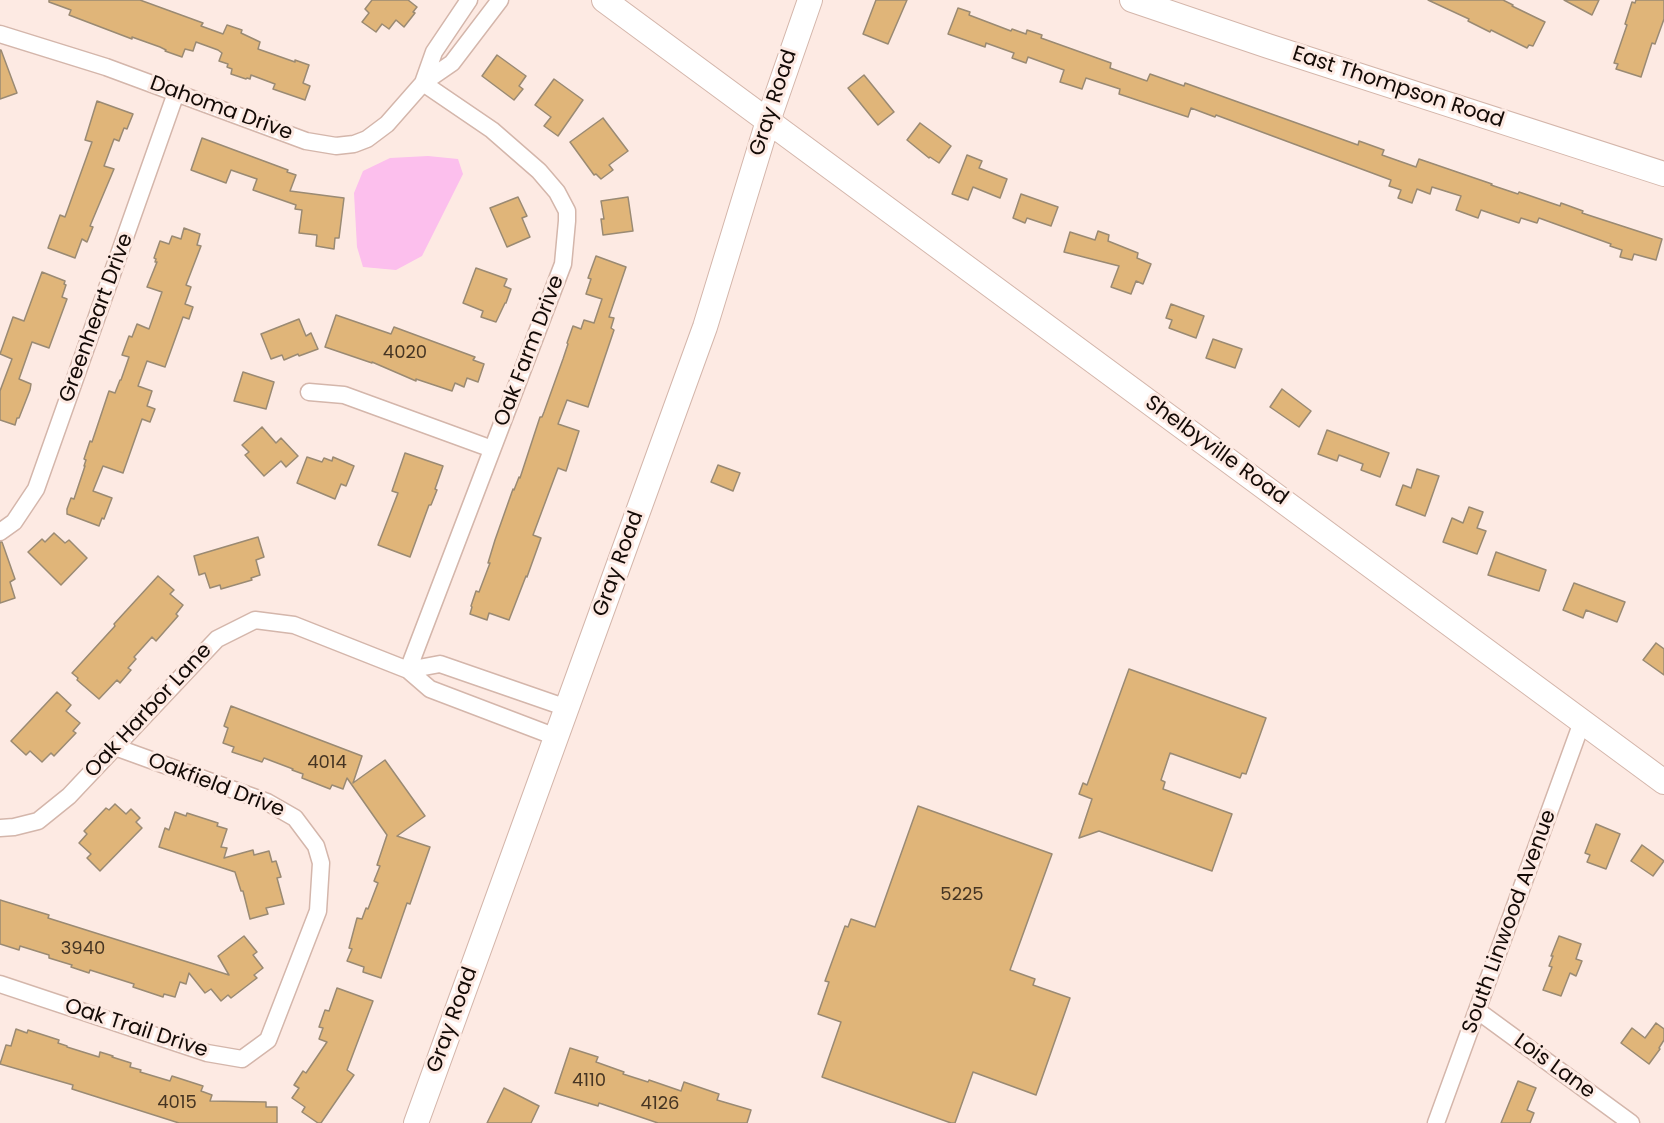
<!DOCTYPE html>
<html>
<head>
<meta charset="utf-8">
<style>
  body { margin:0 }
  canvas { display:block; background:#fdeae3 }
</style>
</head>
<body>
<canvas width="1664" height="1123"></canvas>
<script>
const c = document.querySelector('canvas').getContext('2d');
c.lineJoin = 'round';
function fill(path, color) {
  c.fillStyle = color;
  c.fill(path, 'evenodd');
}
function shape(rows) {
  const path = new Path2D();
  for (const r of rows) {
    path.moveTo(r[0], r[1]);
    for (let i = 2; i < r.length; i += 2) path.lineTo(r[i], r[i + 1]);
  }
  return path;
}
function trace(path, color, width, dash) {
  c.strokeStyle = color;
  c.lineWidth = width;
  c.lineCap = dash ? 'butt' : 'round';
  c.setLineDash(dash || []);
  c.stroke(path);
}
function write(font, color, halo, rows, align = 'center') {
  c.font = font + ' Poppins,sans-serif';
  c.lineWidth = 6;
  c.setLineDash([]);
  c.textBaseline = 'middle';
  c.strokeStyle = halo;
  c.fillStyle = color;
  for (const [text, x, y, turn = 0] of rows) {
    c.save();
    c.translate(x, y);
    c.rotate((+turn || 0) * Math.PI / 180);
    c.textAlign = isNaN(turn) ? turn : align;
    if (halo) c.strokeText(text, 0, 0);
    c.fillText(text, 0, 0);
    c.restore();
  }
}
fill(shape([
  [428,156,458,159,463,174,422,256,396,270,363,267,357,247,354,193,363,171,390,158]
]), '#fcbfed');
const building = shape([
  [49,0,140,0,203,23,201,26,223,34,227,25,242,30,241,33,260,42,258,49,295,62,295,60,309,65,303,83,310,86,305,100,273,89,275,84,251,75,250,79,247,78,246,79,231,74,232,69,227,67,228,64,219,61,222,53,218,50,196,42,193,51,185,49,182,57,165,51,166,50,160,47,132,37,132,39,69,15,71,10,49,2,49,0],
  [372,0,408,0,417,7,413,12,415,13,404,27,396,20,389,29,382,24,376,32,362,22,369,13,365,9,372,0],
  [876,0,907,0,888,44,863,34,876,0],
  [1428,0,1503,0,1513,5,1512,6,1545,22,1533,46,1529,45,1527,48,1491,30,1490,32,1468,21,1469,19,1428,0],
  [1564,0,1599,0,1592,15,1564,0],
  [1636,0,1664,0,1664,19,1655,44,1652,43,1641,77,1616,69,1618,64,1614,63,1627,25,1625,24,1632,2,1635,3,1636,0],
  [958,8,970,12,969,15,1011,31,1012,29,1026,34,1027,30,1042,35,1041,38,1111,63,1110,68,1147,81,1150,74,1184,86,1185,83,1358,145,1359,141,1384,150,1382,155,1416,167,1419,159,1492,184,1491,185,1518,194,1519,192,1560,206,1561,203,1583,211,1582,213,1662,239,1656,260,1634,254,1632,260,1620,257,1622,250,1610,246,1611,244,1539,218,1537,223,1521,218,1519,223,1481,210,1478,218,1456,210,1461,196,1432,187,1430,194,1417,189,1412,203,1398,198,1401,190,1389,186,1391,180,1216,115,1215,117,1191,108,1188,117,1119,94,1120,89,1086,78,1082,89,1060,82,1064,70,1028,57,1026,63,1012,58,1014,53,986,43,985,47,948,34,958,8],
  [0,50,1,50,17,93,0,99,0,50],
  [497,55,526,76,519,86,523,89,514,100,482,76,497,55],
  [864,75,894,112,878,125,848,88,864,75],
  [554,79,583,100,558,136,544,126,551,117,535,105,554,79],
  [97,101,133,114,127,129,124,128,119,141,114,139,104,166,114,169,90,226,93,227,87,242,82,239,75,258,48,248,60,215,65,217,92,142,85,140,97,101],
  [603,118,628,151,609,165,613,170,601,179,596,174,594,175,570,142,603,118],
  [920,123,951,146,939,163,930,157,929,158,907,140,920,123],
  [202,138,288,170,287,172,296,175,290,191,344,198,339,238,335,238,334,249,316,246,317,235,299,233,302,210,295,209,296,205,253,190,257,179,231,170,226,183,191,170,202,138],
  [967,155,982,161,979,168,1007,179,1000,198,973,187,968,200,952,194,967,155],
  [1021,194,1058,207,1051,226,1027,218,1025,223,1013,218,1021,194],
  [518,197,527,216,522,218,530,237,507,247,490,208,518,197],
  [628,197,633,231,603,235,601,219,604,219,601,201,628,197],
  [184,228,200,234,197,245,201,246,186,285,191,287,185,304,193,307,189,319,183,317,165,367,147,361,138,386,152,391,147,406,155,409,150,422,142,419,123,473,103,466,93,491,112,498,104,519,102,518,99,526,67,514,67,509,71,498,74,499,85,466,84,466,86,460,84,459,90,441,92,442,109,391,115,393,120,380,121,380,129,357,122,355,129,336,132,337,137,324,149,329,162,292,147,287,157,262,155,262,156,259,154,258,160,241,169,244,172,236,181,239,184,228],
  [1098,231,1109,235,1108,241,1138,253,1137,258,1151,264,1143,284,1136,281,1131,294,1111,287,1119,266,1064,252,1070,232,1095,240,1098,231],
  [596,256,626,267,609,317,614,318,611,328,614,330,588,407,567,400,558,424,579,431,566,471,558,468,533,535,541,538,527,577,526,576,509,620,489,613,487,620,470,614,472,607,471,606,476,591,479,592,490,563,488,563,495,540,513,489,514,490,519,477,520,478,540,417,542,417,544,412,563,359,568,344,567,343,573,326,581,329,584,320,594,323,602,299,586,294,591,279,588,278,596,256],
  [476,268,507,279,504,286,511,289,506,303,505,303,496,322,481,317,483,311,463,303,476,268],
  [42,272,65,281,64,284,66,285,62,297,67,299,49,348,32,342,19,379,31,384,30,390,19,418,17,418,15,425,0,420,0,391,12,359,0,354,13,317,24,321,42,272],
  [1171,304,1204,316,1196,338,1169,328,1172,320,1166,318,1171,304],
  [336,315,391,334,394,327,475,357,473,360,484,364,478,382,467,378,464,387,455,383,452,391,416,379,416,381,372,362,372,363,325,347,336,315],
  [299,319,306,336,311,333,318,349,299,356,298,354,284,360,282,355,271,359,261,334,299,319],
  [1213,339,1242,349,1235,368,1206,358,1213,339],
  [243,372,274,382,266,409,234,401,243,372],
  [1282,389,1311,411,1299,427,1270,407,1282,389],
  [262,427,276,443,281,438,298,456,286,467,281,461,264,476,245,455,249,452,242,445,262,427],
  [1327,430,1389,453,1380,477,1361,470,1363,464,1339,455,1337,461,1318,454,1327,430],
  [405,453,443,466,435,489,437,490,431,505,429,505,410,557,378,545,398,493,392,491,405,453],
  [307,457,322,462,324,458,332,461,333,457,354,466,346,486,341,484,335,499,297,483,307,457],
  [718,465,740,473,733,491,711,482,718,465],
  [1417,469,1439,476,1425,516,1396,505,1403,485,1411,488,1417,469],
  [1469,507,1483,512,1477,528,1486,531,1477,554,1443,542,1452,518,1463,523,1469,507],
  [54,533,65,543,69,540,87,558,61,585,28,552,42,539,45,542,54,533],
  [258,537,264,557,256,560,260,575,251,578,252,580,221,589,220,585,210,588,205,573,199,575,194,556,258,537],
  [0,542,2,542,15,579,10,582,15,598,0,603,0,542],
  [1496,552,1546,570,1539,591,1488,575,1496,552],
  [158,576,174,590,170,594,183,605,176,614,178,616,156,641,152,637,134,657,136,659,128,668,131,670,120,683,117,680,99,699,77,680,78,678,72,673,115,626,114,624,158,576],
  [1574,583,1625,602,1617,622,1586,610,1583,618,1563,610,1574,583],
  [1656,643,1664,649,1664,675,1643,660,1656,643],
  [1129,669,1266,718,1246,774,1242,773,1240,778,1170,753,1161,780,1165,782,1163,789,1232,814,1212,871,1099,831,1079,838,1092,799,1079,794,1083,783,1087,785,1129,669],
  [57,692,71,705,66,711,80,723,73,731,76,733,54,756,51,753,42,762,30,751,26,755,11,741,57,692],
  [231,706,362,756,353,783,385,760,425,816,397,836,430,847,410,904,407,903,381,978,363,972,364,967,347,961,352,949,349,948,357,918,362,919,366,908,368,909,378,883,374,881,380,866,377,865,387,835,347,778,343,789,332,785,330,789,302,778,303,774,292,770,293,769,264,758,262,762,232,752,234,747,223,743,228,728,224,726,231,706],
  [115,804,126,814,131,809,140,818,136,822,142,828,100,871,87,858,91,854,79,843,87,834,84,831,106,808,109,810,115,804],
  [918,806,1052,854,1010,970,1035,979,1033,985,1070,998,1036,1095,973,1072,955,1123,951,1123,822,1077,841,1022,818,1014,829,982,825,981,845,926,848,927,851,919,875,927,918,806],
  [175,812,186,816,187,813,218,823,217,826,227,829,221,847,227,848,224,858,253,850,254,855,269,851,272,862,276,861,281,877,277,878,284,904,266,908,268,914,250,919,243,891,241,891,235,872,159,847,165,828,169,830,175,812],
  [1596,824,1620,834,1606,869,1587,862,1590,855,1585,853,1596,824],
  [1642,845,1664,861,1653,876,1631,861,1642,845],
  [0,900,49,915,48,918,229,975,218,956,244,936,257,952,253,955,263,968,254,975,257,978,231,998,228,995,221,1001,211,989,205,993,189,973,186,984,180,982,175,997,164,994,163,997,133,987,134,984,90,970,89,973,71,967,72,965,49,958,49,955,20,946,19,950,0,944,0,900],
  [1559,936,1581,944,1576,959,1582,961,1576,976,1570,973,1561,996,1543,990,1552,967,1549,966,1553,956,1551,956,1559,936],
  [337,988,373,1001,347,1070,354,1075,321,1123,318,1123,302,1112,305,1107,292,1098,299,1088,294,1085,303,1071,306,1073,327,1042,319,1039,323,1028,319,1027,325,1010,329,1011,337,988],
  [1656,1023,1664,1029,1664,1040,1659,1048,1660,1049,1649,1064,1621,1043,1632,1028,1645,1038,1656,1023],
  [16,1029,27,1033,28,1030,59,1040,58,1043,67,1046,67,1047,99,1057,100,1052,113,1056,112,1057,131,1063,130,1067,141,1070,140,1072,170,1081,172,1076,203,1086,201,1091,212,1095,210,1101,266,1102,266,1107,277,1107,277,1123,179,1123,72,1089,73,1085,0,1064,6,1045,11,1046,16,1029],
  [570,1048,598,1057,596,1062,624,1072,623,1074,648,1082,649,1080,681,1091,684,1082,719,1094,717,1100,751,1110,747,1123,658,1123,599,1103,598,1106,555,1093,570,1048],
  [1518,1081,1536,1088,1527,1110,1534,1113,1530,1123,1501,1123,1518,1081],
  [504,1088,539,1106,531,1123,487,1123,504,1088]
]);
fill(building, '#e0b579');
trace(building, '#9a8a73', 1.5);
const street = shape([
  [469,0,434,52,423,83,452,63,500,0],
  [0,34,106,67,306,141,336,146,354,144,367,139,387,124,423,83,492,130,539,171,557,192,567,211,567,221,563,264,408,670,294,625,255,620,217,639,69,796,38,821,14,827,0,828],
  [309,392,344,395,492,449],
  [0,532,14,522,36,489,176,93],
  [556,737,430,689,408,670,440,664,567,708],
  [0,984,207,1053,242,1059,268,1040,318,911,321,863,316,846,295,818,267,802,115,747],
  [1478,1011,1631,1123],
  [1436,1123,1582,722]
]);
const secondary = shape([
  [604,0,1664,782],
  [1132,0,1268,46,1664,174],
  [416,1123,705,327,768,121,810,0]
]);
trace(street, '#d4b6ab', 19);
trace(secondary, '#d4b6ab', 26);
trace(street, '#fff', 16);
trace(secondary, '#fff', 24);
write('18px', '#463523', null, [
  ["4020",405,353],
  ["4014",327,763],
  ["5225",962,895],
  ["3940",83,949],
  ["4110",589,1081],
  ["4015",177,1103],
  ["4126",660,1104]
]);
write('21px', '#130a06', '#fdeae3', [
  ["East Thompson Road",1398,88,18],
  ["Gray Road",774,103,-72],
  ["Dahoma Drive",221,109,20],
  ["Greenheart Drive",97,318,-70],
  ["Oak Farm Drive",530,351,-69],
  ["Shelbyville Road",1216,451,36],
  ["Gray Road",619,564,-70],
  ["Oak Harbor Lane",149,711,-47],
  ["Oakfield Drive",216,786,21],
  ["South Linwood Avenue",1510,922,-70],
  ["Gray Road",453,1020,-70],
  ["Oak Trail Drive",136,1029,18],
  ["Lois Lane",1554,1067,36]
]);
</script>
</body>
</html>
